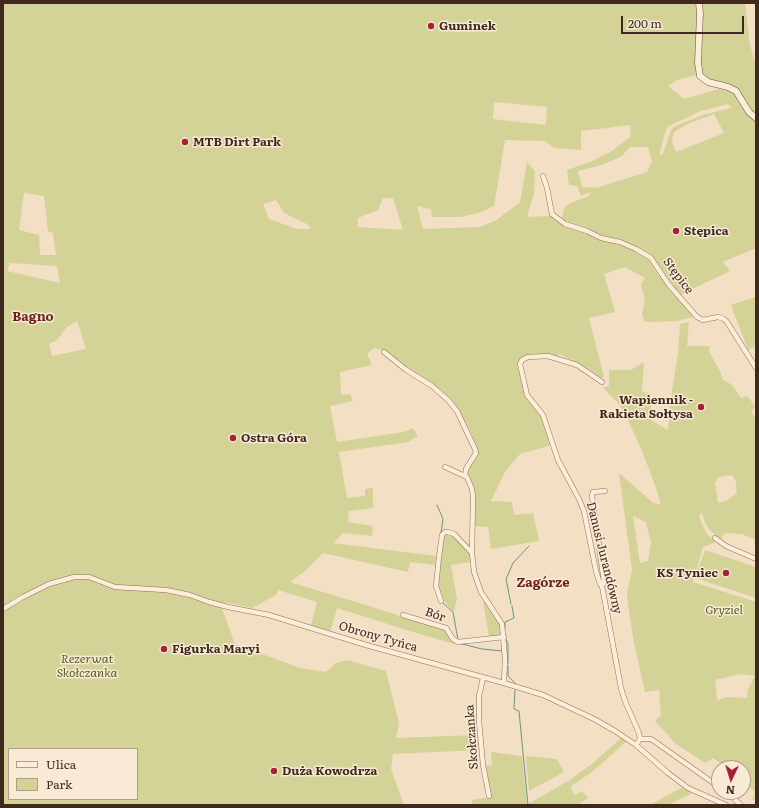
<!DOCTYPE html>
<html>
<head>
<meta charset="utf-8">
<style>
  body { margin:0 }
  #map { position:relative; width:759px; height:808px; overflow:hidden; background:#f3dfc4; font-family:Literata,serif }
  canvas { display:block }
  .frame { position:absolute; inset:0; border:4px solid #3f291e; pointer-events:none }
  .legend { position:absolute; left:8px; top:748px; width:130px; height:52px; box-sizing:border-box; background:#f9ead5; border:1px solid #af9d8c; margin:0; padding:5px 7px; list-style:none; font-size:12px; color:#3f291e }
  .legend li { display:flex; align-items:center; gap:8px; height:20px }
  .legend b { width:20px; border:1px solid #af9d8c }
  .north { position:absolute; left:711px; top:760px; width:40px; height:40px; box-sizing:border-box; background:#f9ead5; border:1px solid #af9d8c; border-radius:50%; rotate:184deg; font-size:11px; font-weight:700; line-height:16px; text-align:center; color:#3f291e }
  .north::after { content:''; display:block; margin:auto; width:14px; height:18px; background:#a62134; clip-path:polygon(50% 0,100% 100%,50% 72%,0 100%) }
  .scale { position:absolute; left:621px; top:16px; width:123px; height:18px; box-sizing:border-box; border:2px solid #3f291e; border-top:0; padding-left:5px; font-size:12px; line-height:14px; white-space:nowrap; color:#3f291e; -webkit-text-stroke:3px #f9ead5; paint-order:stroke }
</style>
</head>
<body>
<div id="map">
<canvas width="759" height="808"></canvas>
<div class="frame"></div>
<ul class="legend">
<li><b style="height:5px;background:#fcedd9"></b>Ulica</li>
<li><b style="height:11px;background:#d3d297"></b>Park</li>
</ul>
<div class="north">N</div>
<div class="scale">200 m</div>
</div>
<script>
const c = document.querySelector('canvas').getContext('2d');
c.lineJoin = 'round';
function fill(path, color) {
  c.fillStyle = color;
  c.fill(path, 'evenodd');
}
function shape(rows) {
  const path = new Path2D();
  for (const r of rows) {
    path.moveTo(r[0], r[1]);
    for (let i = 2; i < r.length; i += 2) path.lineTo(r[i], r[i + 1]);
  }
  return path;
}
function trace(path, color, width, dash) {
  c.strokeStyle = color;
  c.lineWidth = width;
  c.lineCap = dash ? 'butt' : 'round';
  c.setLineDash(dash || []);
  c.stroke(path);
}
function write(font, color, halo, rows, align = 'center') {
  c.font = font + ' Literata,serif';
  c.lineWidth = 3;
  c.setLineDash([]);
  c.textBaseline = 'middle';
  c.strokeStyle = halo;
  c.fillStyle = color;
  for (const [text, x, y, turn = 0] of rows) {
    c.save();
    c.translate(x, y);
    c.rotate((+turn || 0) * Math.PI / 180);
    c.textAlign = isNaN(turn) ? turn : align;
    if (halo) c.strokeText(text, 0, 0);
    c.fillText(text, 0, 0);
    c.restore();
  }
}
fill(shape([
  [3,3,697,3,697,75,677,80,668,86,684,99,719,89,729,91,735,94,756,121,756,248,723,262,730,271,680,295,656,261,635,246,620,240,601,238,603,241,620,244,637,252,649,260,658,275,662,276,693,314,693,317,677,321,647,322,644,321,642,314,645,299,641,285,645,278,625,267,604,274,615,312,589,318,604,377,601,378,586,367,559,354,557,357,543,354,524,356,517,364,525,396,532,405,543,415,551,445,520,454,505,472,491,501,512,502,514,515,533,513,539,541,491,549,488,527,475,526,474,495,468,476,468,470,478,455,478,449,469,428,450,398,432,383,407,368,387,351,374,348,367,354,372,365,340,372,341,395,350,394,353,401,330,406,337,442,404,432,413,428,418,436,408,442,339,452,347,498,365,496,365,489,373,488,373,508,349,511,348,522,373,526,372,536,343,533,333,543,436,556,435,565,410,562,408,572,323,553,305,571,290,582,398,615,398,616,445,629,449,638,456,643,454,644,410,631,337,608,330,632,311,626,317,602,278,590,276,595,252,608,225,602,221,606,235,644,300,668,326,672,336,663,347,660,386,671,399,723,396,738,477,735,479,750,393,754,391,769,404,805,3,805,3,357,4,352,3,351],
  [494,102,547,107,546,125,493,119],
  [728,104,731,108,703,115,675,126,671,130,663,154,659,155,667,127,701,111],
  [714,114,724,133,676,152,672,143,673,134,677,130,690,123],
  [631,125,630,137,612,151,590,162,567,170,569,185,577,186,581,196,591,192,589,196,570,203,564,208,562,218,556,221,551,216,527,217,534,193,535,171,527,162,520,202,495,221,480,227,423,229,417,206,431,209,432,217,460,217,479,213,494,206,505,140,545,141,554,148,581,150,581,131],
  [630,147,648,147,652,162,647,172,596,188,582,187,578,171,602,165,622,156],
  [24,193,44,196,48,231,53,233,56,255,40,255,39,235,19,230],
  [383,198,393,198,403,230,358,227,358,218,378,210],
  [276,200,284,213,309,225,310,229,297,229,269,219,263,204],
  [10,263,57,266,60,283,7,271],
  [77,321,86,349,52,356,49,344,57,340,66,328],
  [9,749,137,749,137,799,9,799],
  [703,3,745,3,750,45,756,65,756,113,747,106,738,91,712,81,704,76,701,71,701,64],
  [755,297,756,346,748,350,731,305],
  [689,322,687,346,710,346,709,351,721,373,722,379,732,385,741,398,747,396,756,407,751,411,756,420,756,540,742,534,725,533,720,540,709,529,704,520,702,512,699,516,702,524,707,534,715,541,714,543,703,547,693,582,756,602,756,800,752,799,755,792,743,781,743,768,727,768,713,758,705,763,676,744,655,721,661,715,659,690,645,692,634,643,628,605,627,593,632,570,619,473,652,502,661,505,656,488,642,451,629,422,619,404,603,388,609,386,609,372,610,370,631,370,644,362,642,392,651,393,651,420,668,430,670,404,678,353,680,324],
  [732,475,736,482,737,493,728,500,718,503,715,483,719,477],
  [633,516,646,522,651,542,648,561,640,563],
  [741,674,755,676,748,689,747,698,728,697,717,700,715,680],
  [445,534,448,534,453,535,470,553,472,562,451,565,457,599,454,612,445,602,438,588,440,559],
  [705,550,756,567,756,598,695,578],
  [483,600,497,617,501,626,501,635,498,637,489,637],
  [622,737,627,741,592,772,570,787,575,795,582,791,588,798,581,803,578,805,528,805,530,803,568,781,592,764],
  [491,752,522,756,527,805,473,805,472,800,490,797,485,766,492,765],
  [526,756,557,759,564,772,529,791],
  [683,787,692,793,668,805,650,805]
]), '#d3d297');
trace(shape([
  [437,505,443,519,441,533],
  [443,603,453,612,458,640],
  [511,604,506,579,513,563,529,546],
  [505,628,505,622,514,618,512,606],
  [505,637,508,644,508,663],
  [462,644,482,649,502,651],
  [508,666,508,676,516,684],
  [515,690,514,709,519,711,528,805]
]), '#6c9585', 1);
const street = shape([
  [543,176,547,188,552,214,565,224,587,231,601,238,620,242,636,249,651,258,669,285,697,317,703,320,718,317,724,319,727,322,756,368],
  [384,352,405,369,432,386,448,400,457,411,475,449,476,453,466,469,465,476],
  [602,382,577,365,548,356,528,357,522,360,520,364,527,395,543,415,558,460,579,499,584,511,596,571,600,584,602,586,621,688,625,701,639,733,640,739,636,745],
  [445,467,467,477,472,489,473,497,472,553,474,572,481,592,502,624,505,659,504,683],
  [715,538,726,546,756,559],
  [602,586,604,582,592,496,593,492,605,491],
  [441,601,436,586,439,557,442,535,445,532,448,532,454,534,472,553],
  [3,609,23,597,49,584,74,577,89,577,115,587,166,590,190,595,209,602,228,607,269,615,366,645,504,683,543,695,594,719,615,731,636,745,668,773,688,788,726,805],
  [403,615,446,628,453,639,458,642,504,637],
  [483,678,479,696,479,721,483,765,489,796],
  [640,739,651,739,654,741,719,787],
  [726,792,741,805]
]);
const secondary = shape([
  [699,3,700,13,698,63,700,76,708,82,728,87,736,91,749,112,756,118]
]);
trace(street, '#906e58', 5.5);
trace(secondary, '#724f3b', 7);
trace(street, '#fcedd9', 4.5);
trace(secondary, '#fcedd9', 6);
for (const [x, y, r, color] of [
  [431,26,4,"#a62134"],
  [185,142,4,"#a62134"],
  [676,231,4,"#a62134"],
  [701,407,4,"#a62134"],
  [233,438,4,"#a62134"],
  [726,573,4,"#a62134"],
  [164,649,4,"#a62134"],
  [274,771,4,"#a62134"]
]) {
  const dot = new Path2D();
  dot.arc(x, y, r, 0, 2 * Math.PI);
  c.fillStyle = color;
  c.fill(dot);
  trace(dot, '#f9ead5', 1.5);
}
write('bold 12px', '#3f291e', '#f9ead5', [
  ["Guminek",439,26],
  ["MTB Dirt Park",193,142],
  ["Stępica",684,231],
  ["Wapiennik -",693,400,"right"],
  ["Rakieta Sołtysa",693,414,"right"],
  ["Ostra Góra",241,438],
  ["KS Tyniec",718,573,"right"],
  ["Figurka Maryi",172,649],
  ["Duża Kowodrza",282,771]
], 'left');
write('12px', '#3f291e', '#f9ead5', [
  ["Stępice",678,276,53],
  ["Danusi Jurandówny",604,558,76],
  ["Bór",435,615,19],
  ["Obrony Tyńca",378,637,16],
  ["Skołczanka",472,737,-94]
]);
write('italic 12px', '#565d22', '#f9ead5', [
  ["Gryziel",724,610],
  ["Rezerwat",87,659],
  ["Skołczanka",87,673]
]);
write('bold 13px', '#701f18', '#f9ead5', [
  ["Bagno",33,317],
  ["Zagórze",543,583]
]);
</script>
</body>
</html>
